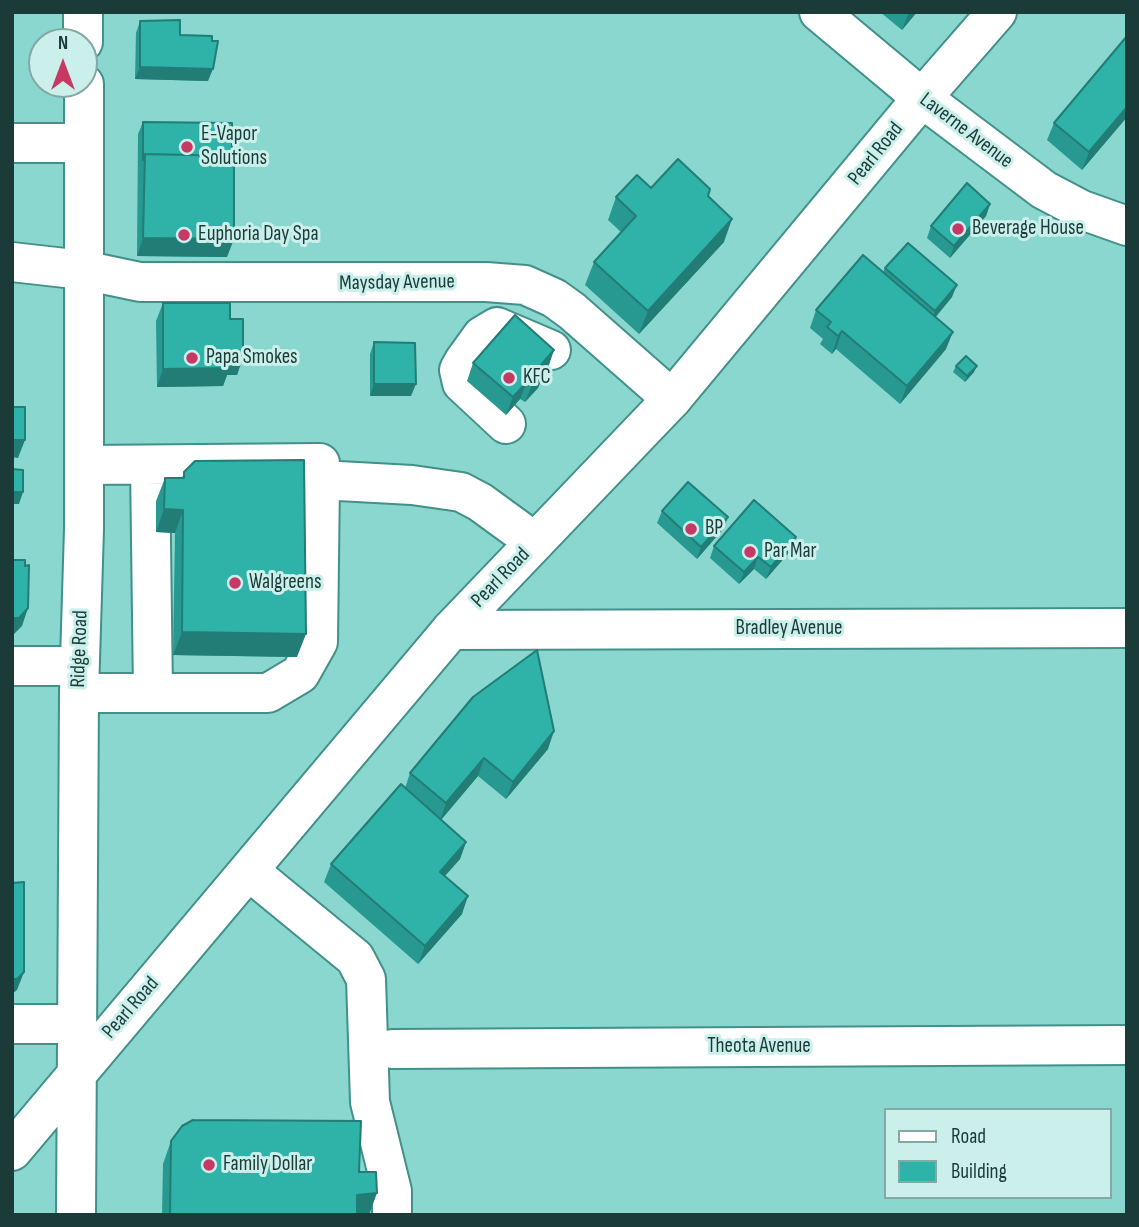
<!DOCTYPE html>
<html>
<head>
<meta charset="utf-8">
<style>
  body { margin:0 }
  #map { position:relative; width:1139px; height:1227px; overflow:hidden; background:#89d7cf; font-family:"Sofia Sans Condensed",sans-serif }
  canvas { display:block }
  .frame { position:absolute; inset:0; border:14px solid #1a3b37; pointer-events:none }
  .legend { position:absolute; left:884px; top:1108px; width:228px; height:91px; box-sizing:border-box; background:#cbf0eb; border:2px solid #84a8a3; margin:0; padding:9px 12px; list-style:none; font-size:21px; color:#1a3b37 }
  .legend li { display:flex; align-items:center; gap:14px; height:35px }
  .legend b { width:35px; border:2px solid #84a8a3 }
  .north { position:absolute; left:28px; top:28px; width:70px; height:70px; box-sizing:border-box; background:#cbf0eb; border:2px solid #84a8a3; border-radius:50%; rotate:0deg; font-size:19px; font-weight:700; line-height:28px; text-align:center; color:#1a3b37 }
  .north::after { content:''; display:block; margin:auto; width:24px; height:32px; background:#c73964; clip-path:polygon(50% 0,100% 100%,50% 72%,0 100%) }
</style>
</head>
<body>
<div id="map">
<canvas width="1139" height="1227"></canvas>
<div class="frame"></div>
<ul class="legend">
<li><b style="height:9px;background:#fff"></b>Road</li>
<li><b style="height:19px;background:#2fb2a7"></b>Building</li>
</ul>
<div class="north">N</div>
</div>
<script>
const c = document.querySelector('canvas').getContext('2d');
c.lineJoin = 'round';
function shape(rows) {
  const path = new Path2D();
  for (const r of rows) {
    path.moveTo(r[0], r[1]);
    for (let i = 2; i < r.length; i += 2) path.lineTo(r[i], r[i + 1]);
  }
  return path;
}
function trace(path, color, width, dash) {
  c.strokeStyle = color;
  c.lineWidth = width;
  c.lineCap = dash ? 'butt' : 'round';
  c.setLineDash(dash || []);
  c.stroke(path);
}
function fill(path, color) {
  c.fillStyle = color;
  c.fill(path, 'evenodd');
}
function write(font, color, halo, rows, align = 'center') {
  c.font = font + ' "Sofia Sans Condensed",sans-serif';
  c.lineWidth = 6;
  c.setLineDash([]);
  c.textBaseline = 'middle';
  c.strokeStyle = halo;
  c.fillStyle = color;
  for (const [text, x, y, turn = 0] of rows) {
    c.save();
    c.translate(x, y);
    c.rotate((+turn || 0) * Math.PI / 180);
    c.textAlign = isNaN(turn) ? turn : align;
    if (halo) c.strokeText(text, 0, 0);
    c.fillText(text, 0, 0);
    c.restore();
  }
}
const minor = shape([
  [819,12,922,98,1044,190,1082,210,1127,226],
  [12,143,84,143],
  [12,262,83,270,140,282,486,282,525,285,554,298,572,311,672,399],
  [506,424,462,383,459,370,464,361,482,336,497,327,551,350],
  [84,465,320,463,320,480,412,485,461,492,480,502,535,542],
  [150,465,153,693],
  [451,630,1127,628],
  [12,666,79,666],
  [79,693,268,693,300,674,318,642,320,480],
  [249,871,355,958,366,979,370,1102,392,1191,392,1215],
  [12,1024,77,1024],
  [392,1049,1127,1045]
]);
const major = shape([
  [83,12,83,42],
  [12,1151,451,630,672,399,922,98,997,12],
  [76,1215,79,693,84,529,84,84]
]);
trace(minor, '#419089', 42);
trace(major, '#419089', 42);
trace(minor, '#fff', 38);
trace(major, '#fff', 38);
fill(shape([
  [880,12,917,12,902,30],
  [140,21,180,35,208,81,135,79,136,33],
  [1127,36,1127,117,1082,170,1047,140,1054,123],
  [143,122,227,257,137,256,138,134],
  [651,188,708,196,724,242,639,334,585,285,594,262,621,232,608,220,616,197],
  [990,204,986,216,950,258,927,238,931,226],
  [885,268,952,297,936,317,946,349,900,404,836,349,832,354,820,344,823,339,810,328,816,310,883,272],
  [163,303,230,319,243,357,237,375,227,375,223,386,157,387,156,321],
  [374,342,411,396,370,396,370,354],
  [473,363,548,368,544,372,538,388,525,402,520,399,506,415,467,381],
  [956,366,974,372,965,382,953,372],
  [184,472,297,657,173,655,175,533,156,532,156,501,165,478,182,478],
  [662,511,728,517,723,529,697,559,657,523],
  [796,537,792,549,766,579,754,569,739,584,710,558,714,546],
  [473,697,548,749,506,799,478,776,441,820,466,842,460,859,445,876,462,914,418,964,324,882,331,864,405,788,410,773],
  [171,1141,359,1172,369,1215,162,1215,163,1164]
]), '#289990');
fill(shape([
  [909,12,917,12,902,30],
  [140,67,213,69,208,81,135,79],
  [1127,107,1127,117,1082,170,1089,152],
  [990,204,986,216,950,258,954,246],
  [732,219,724,242,639,334,648,311],
  [143,238,234,239,227,257,137,256],
  [957,285,952,297,930,323,935,311],
  [842,331,836,349,832,354,838,336],
  [953,332,946,349,900,404,907,386],
  [554,350,548,368,544,372,538,388,525,402,532,385,541,365],
  [229,357,243,357,237,375,227,375,223,386,157,387,163,369],
  [977,366,974,372,965,382,967,376],
  [527,382,520,399,506,415,513,397],
  [374,384,416,384,411,396,370,396],
  [12,440,25,440,18,458,12,457],
  [12,492,23,492,19,504,12,504],
  [164,509,183,510,175,533,156,532],
  [728,517,723,529,697,559,701,547],
  [796,537,792,549,766,579,771,567],
  [758,557,754,569,739,584,744,572],
  [28,608,22,626,12,636,12,618],
  [182,632,306,634,297,657,173,655],
  [554,731,548,749,506,799,513,782],
  [484,758,478,776,440,821,446,803],
  [466,842,460,859,433,889,440,872],
  [468,896,462,914,418,964,425,946],
  [24,972,17,990,12,994,12,979],
  [377,1193,369,1215,350,1215,357,1195]
]), '#217d75');
const building = shape([
  [180,20,180,35,212,36,212,41,218,41,213,69,140,67,140,21,180,20],
  [1127,36,1127,107,1089,152,1054,123,1127,36],
  [143,122,232,123,232,156,145,154,143,160,143,122],
  [145,154,234,156,234,239,143,238,145,154],
  [678,159,710,189,708,196,732,219,648,311,594,262,636,216,616,197,637,175,651,188,678,159],
  [967,183,990,204,954,246,931,226,967,183],
  [908,243,957,285,935,311,885,268,908,243],
  [863,255,953,332,907,386,842,331,838,336,827,327,831,322,816,310,863,255],
  [163,303,230,303,230,319,243,319,243,357,229,357,229,368,163,369,163,303],
  [515,315,554,350,541,365,545,370,532,385,527,382,513,397,473,363,515,315],
  [374,342,415,343,416,384,374,384,374,342],
  [966,356,977,366,967,376,956,366,966,356],
  [12,407,25,407,25,440,12,440,12,407],
  [304,460,306,634,182,632,183,510,164,509,165,478,184,478,184,472,195,461,304,460],
  [12,469,23,470,23,492,12,492,12,469],
  [688,482,728,517,701,547,662,511,688,482],
  [754,500,796,537,771,567,758,557,744,572,714,546,754,500],
  [12,560,25,560,25,566,29,565,28,608,19,618,12,618,12,560],
  [537,650,554,731,513,782,484,758,446,803,410,773,473,697,537,650],
  [401,784,466,842,440,872,468,896,425,946,331,864,401,784],
  [24,882,24,972,17,979,12,979,12,883,24,882],
  [193,1120,361,1121,359,1172,376,1172,377,1193,357,1195,357,1215,170,1215,171,1141,182,1126,193,1120]
]);
fill(building, '#2fb2a7');
trace(building, '#217d75', 2);
for (const [x, y, r, color] of [
  [187,147,7,"#c73964"],
  [958,229,7,"#c73964"],
  [184,235,7,"#c73964"],
  [192,358,7,"#c73964"],
  [509,378,7,"#c73964"],
  [691,529,7,"#c73964"],
  [750,552,7,"#c73964"],
  [235,583,7,"#c73964"],
  [209,1165,7,"#c73964"]
]) {
  const dot = new Path2D();
  dot.arc(x, y, r, 0, 2 * Math.PI);
  c.fillStyle = color;
  c.fill(dot);
  trace(dot, '#cbf0eb', 2.5);
}
write('21px', '#1a3b37', '#cbf0eb', [
  ["Laverne Avenue",966,131,37],
  ["Pearl Road",876,154,-51],
  ["Maysday Avenue",397,283,-1],
  ["Pearl Road",501,578,-46],
  ["Bradley Avenue",789,629],
  ["Ridge Road",80,649,-88],
  ["Pearl Road",131,1008,-49],
  ["Theota Avenue",759,1047]
]);
write('21px', '#1a3b37', '#cbf0eb', [
  ["E-Vapor",201,135],
  ["Solutions",201,159],
  ["Beverage House",972,229],
  ["Euphoria Day Spa",198,235],
  ["Papa Smokes",206,358],
  ["KFC",523,378],
  ["BP",705,529],
  ["Par Mar",764,552],
  ["Walgreens",249,583],
  ["Family Dollar",223,1165]
], 'left');
</script>
</body>
</html>
